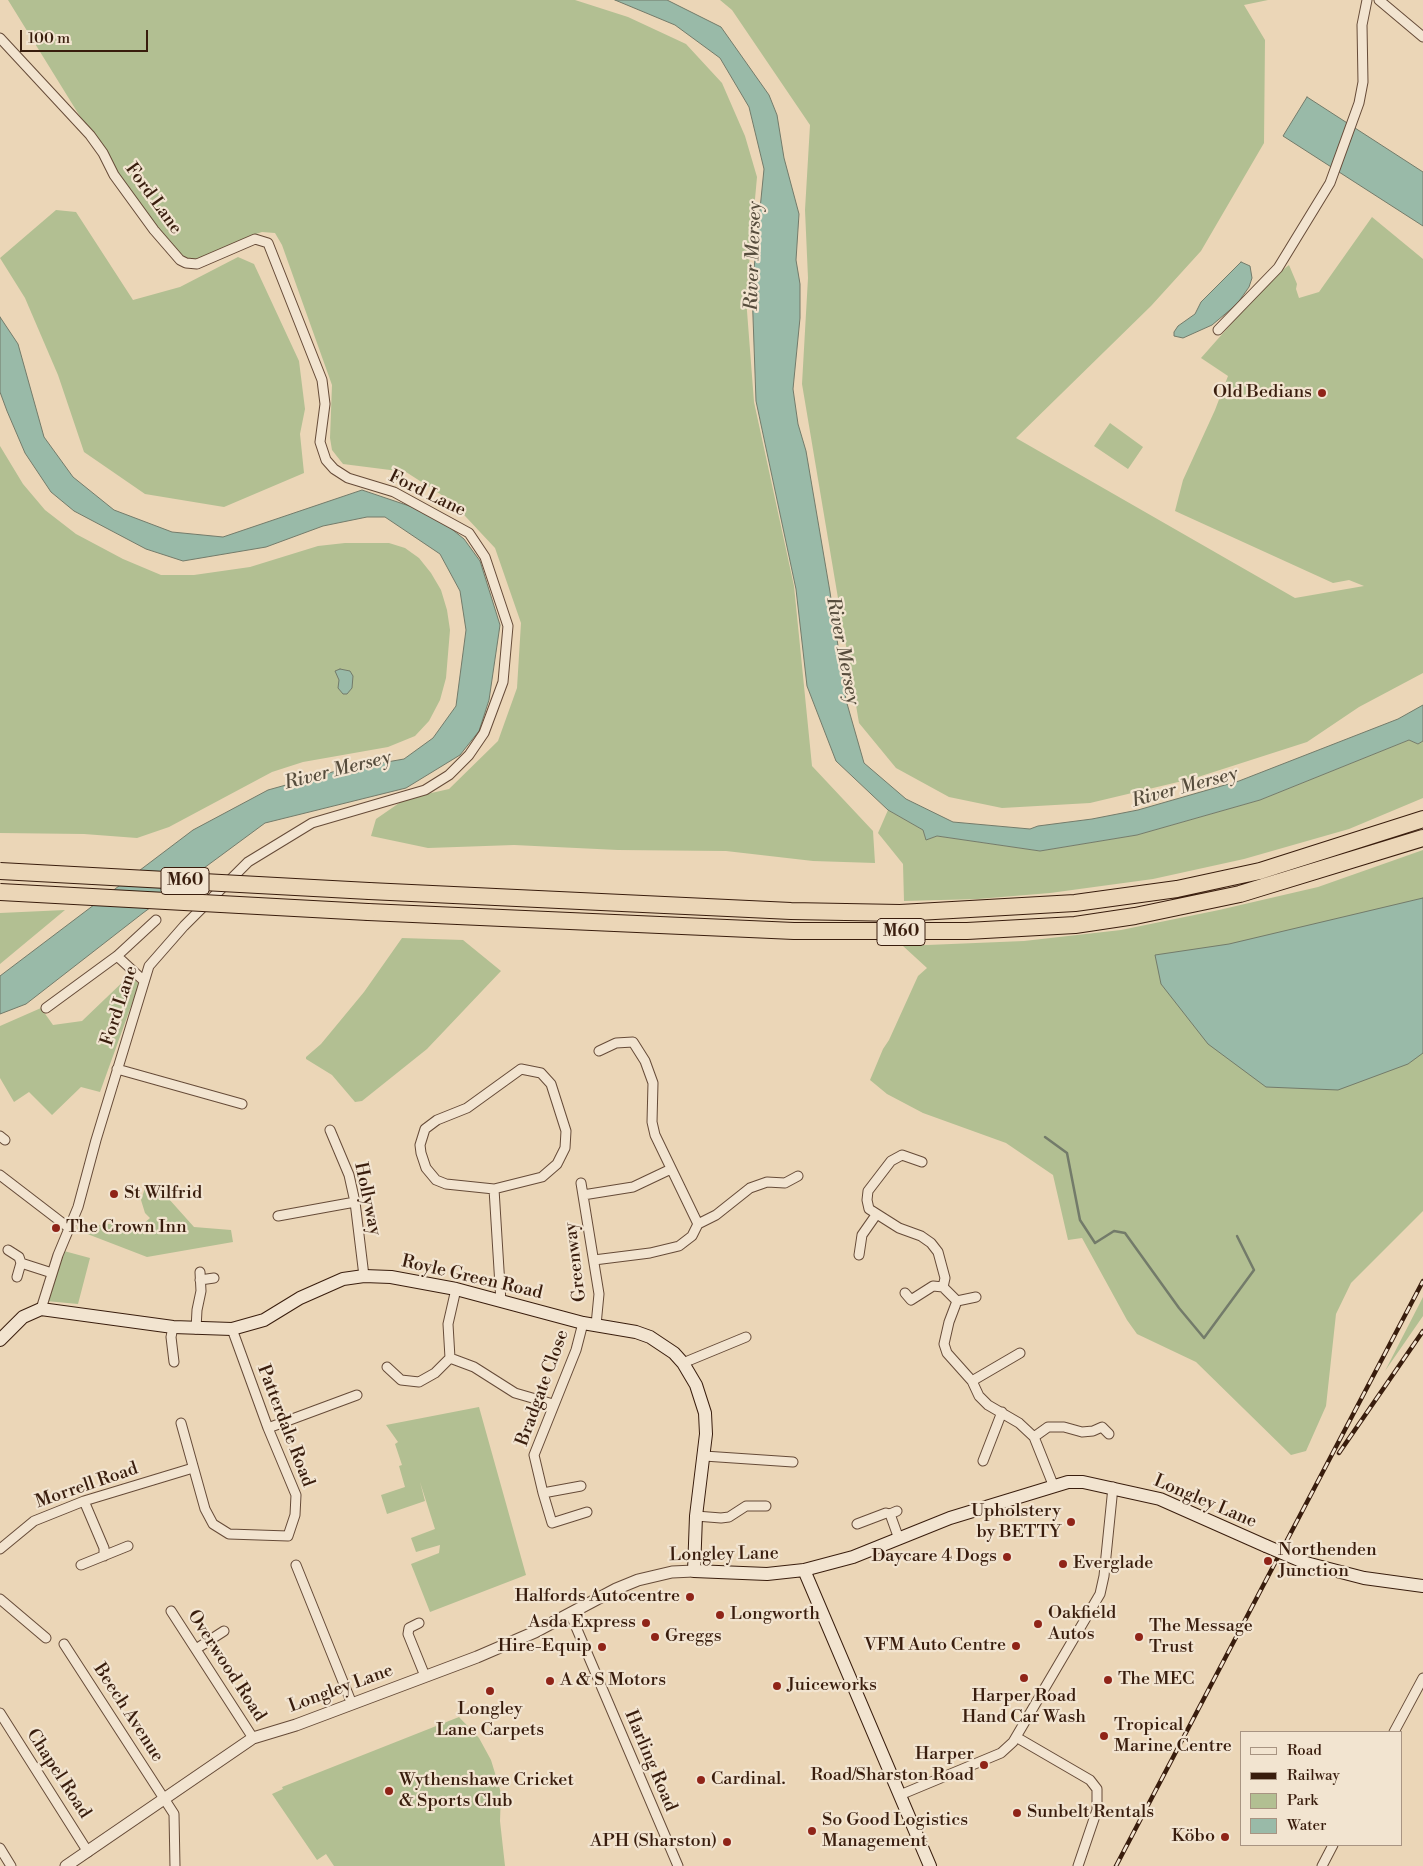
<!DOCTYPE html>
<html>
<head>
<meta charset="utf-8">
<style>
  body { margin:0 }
  #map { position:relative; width:1423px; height:1866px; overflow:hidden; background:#ebd6b7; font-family:"Libre Bodoni",serif }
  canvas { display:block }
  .legend { position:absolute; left:1240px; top:1731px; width:162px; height:115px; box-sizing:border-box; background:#f2e4d0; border:1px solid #a89482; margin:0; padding:6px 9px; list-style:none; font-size:15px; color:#391d0d }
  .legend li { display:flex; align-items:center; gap:10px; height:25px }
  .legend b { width:25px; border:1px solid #a89482 }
  .scale { position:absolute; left:20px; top:30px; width:128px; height:22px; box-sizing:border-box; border:2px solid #391d0d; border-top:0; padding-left:6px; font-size:15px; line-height:18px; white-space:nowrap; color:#391d0d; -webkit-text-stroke:4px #f2e4d0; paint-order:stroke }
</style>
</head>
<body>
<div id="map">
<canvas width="1423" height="1866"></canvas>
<ul class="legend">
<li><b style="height:6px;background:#f2e4d0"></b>Road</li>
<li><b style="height:6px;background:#391d0d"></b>Railway</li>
<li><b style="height:14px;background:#b2bf92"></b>Park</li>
<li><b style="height:14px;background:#99baa8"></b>Water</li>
</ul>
<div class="scale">100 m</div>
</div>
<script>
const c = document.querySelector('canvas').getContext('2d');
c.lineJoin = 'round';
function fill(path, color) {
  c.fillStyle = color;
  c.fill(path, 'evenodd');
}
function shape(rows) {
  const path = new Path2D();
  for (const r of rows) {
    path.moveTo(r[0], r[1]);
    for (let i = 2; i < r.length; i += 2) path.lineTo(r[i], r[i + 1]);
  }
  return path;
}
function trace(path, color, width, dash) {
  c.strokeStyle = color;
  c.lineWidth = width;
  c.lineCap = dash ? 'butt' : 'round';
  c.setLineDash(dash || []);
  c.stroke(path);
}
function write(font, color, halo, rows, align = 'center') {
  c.font = font + ' "Libre Bodoni",serif';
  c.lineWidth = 4.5;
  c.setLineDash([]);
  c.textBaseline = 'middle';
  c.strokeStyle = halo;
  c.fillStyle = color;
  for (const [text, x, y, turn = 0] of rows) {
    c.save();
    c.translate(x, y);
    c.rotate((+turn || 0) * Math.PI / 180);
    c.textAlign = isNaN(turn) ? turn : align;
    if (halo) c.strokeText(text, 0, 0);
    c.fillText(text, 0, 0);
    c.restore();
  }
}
fill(shape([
  [8,0,575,0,628,17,686,44,722,83,745,136,757,177,746,298,754,402,794,586,812,766,873,831,875,863,813,861,726,851,618,850,514,845,428,848,371,836,376,819,405,799,449,789,498,741,517,688,521,623,495,548,451,501,406,472,343,464,332,450,330,438,332,385,282,245,275,233,262,232,250,236,198,260,190,261,178,254,115,173],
  [720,0,1268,0,1244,5,1265,40,1264,143,1201,251,1151,306,1016,438,1295,598,1364,586,1349,580,1333,583,1175,511,1183,480,1215,410,1228,376,1201,358,1271,279,1289,265,1297,284,1296,289,1299,298,1319,292,1372,217,1423,259,1423,673,1359,707,1307,742,1195,778,1090,803,1002,808,949,797,896,768,859,723,802,384,808,278,805,210,810,125,732,10],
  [56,210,76,212,133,300,180,287,238,257,254,264,299,361,305,409,300,434,304,473,224,507,145,494,84,452,58,375,25,298,0,258],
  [1110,423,1143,447,1128,469,1094,446],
  [0,446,23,484,45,510,76,534,123,559,161,575,194,575,250,567,318,546,345,543,389,543,405,548,419,558,431,573,441,590,447,610,450,630,446,678,440,700,429,721,415,736,388,747,303,762,272,772,169,827,137,838,84,834,0,833],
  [1409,740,1418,744,1423,741,1423,798,1349,829,1244,859,1153,879,1050,893,978,899,904,901,903,864,878,833,888,810,923,830,926,840,937,836,1040,851,1137,835,1260,800],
  [1423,850,1423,1211,1351,1283,1336,1314,1326,1406,1306,1451,1291,1455,1196,1362,1137,1334,1127,1320,1082,1238,1068,1240,1053,1175,1006,1143,923,1113,887,1094,870,1080,883,1049,889,1040,918,976,927,968,903,946,1024,941,1121,930,1219,910,1318,887],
  [65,910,0,964,0,913],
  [402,938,463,940,501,971,427,1049,362,1101,355,1102,332,1075,306,1059,306,1057,321,1044,364,992],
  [130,975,139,984,100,1092,81,1087,52,1115,29,1092,14,1102,0,1078,0,1026,41,1008,53,1025,82,1021],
  [145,1188,160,1189,194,1227,231,1230,233,1242,147,1257,77,1230,79,1220,92,1226,117,1223,131,1228,142,1225,150,1218,145,1213,141,1200],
  [64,1251,90,1258,78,1304,46,1301],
  [1423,1297,1423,1316,1385,1371],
  [479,1407,526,1575,430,1612,411,1564,439,1553,440,1545,416,1552,411,1538,435,1529,420,1482,425,1501,387,1514,381,1495,405,1487,399,1466,402,1465,395,1444,398,1442,386,1425],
  [459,1717,479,1738,491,1760,501,1793,500,1821,505,1866,334,1866,326,1854,317,1860,272,1794,283,1789,282,1787]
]), '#b2bf92');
const water = shape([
  [615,0,667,0,721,27,769,95,777,115,784,158,799,214,796,260,800,284,800,318,793,389,798,424,806,451,830,592,846,700,864,763,906,799,953,822,1030,829,1038,826,1092,819,1138,810,1239,781,1398,719,1423,705,1423,741,1418,744,1409,740,1260,800,1137,835,1040,851,937,836,926,840,923,830,888,810,836,761,807,686,796,589,756,401,752,289,764,169,749,107,720,58,675,25,615,0],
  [1307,97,1423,172,1423,226,1283,136,1307,97],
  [1241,262,1250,266,1252,278,1249,287,1237,304,1212,325,1183,338,1174,336,1174,332,1178,326,1195,314,1201,302,1241,262],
  [0,317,18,344,44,437,73,477,114,510,172,532,223,537,362,490,433,514,464,539,480,561,500,625,489,700,479,731,460,755,406,788,265,823,143,913,26,1004,0,1014,0,976,193,830,268,790,336,771,404,759,433,738,456,706,466,630,460,591,440,554,385,517,367,517,323,526,266,547,183,561,146,549,74,511,51,492,25,453,7,411,0,392,0,317],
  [340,669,350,671,353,676,352,688,347,694,343,694,338,688,339,680,335,671,340,669],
  [1423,898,1423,1053,1408,1064,1338,1090,1266,1087,1208,1044,1161,984,1155,955,1229,944,1423,898]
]);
fill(water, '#99baa8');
trace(water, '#737b6a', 1);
trace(shape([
  [1045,1137,1067,1153,1080,1220,1095,1243,1114,1231,1125,1233,1179,1308,1204,1338,1254,1270,1237,1236]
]), '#737b6a', 2.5);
const minor = shape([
  [1379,0,1423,37],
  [0,38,90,135,103,153,114,175,154,230,180,260,186,263,197,264,255,239,268,243,322,380,325,404,320,442,326,460,334,469,348,478,394,492,469,533,485,557,508,626,503,682,484,733,469,755,449,775,425,790,312,823,248,862,184,926,149,966,96,1140,78,1207,58,1255,41,1309],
  [1218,330,1278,268,1330,183,1359,103,1363,82,1362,25,1367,0],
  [117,956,144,981],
  [46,1008,117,956,156,920],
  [117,1069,242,1104],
  [521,1069,541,1073,551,1084,566,1131,565,1148,557,1164,542,1177,494,1189,446,1184,436,1180,426,1168,421,1153,420,1145,425,1129,437,1120,467,1108,521,1069],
  [330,1130,349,1175,355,1202,364,1276],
  [0,1136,5,1140],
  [922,1162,902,1155,891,1161,868,1191,867,1200,869,1209,899,1228,921,1236,931,1243,938,1252,945,1278,943,1287,957,1301,949,1322,944,1344,947,1353,972,1381,979,1396,988,1405,1019,1423,1034,1437,1054,1487],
  [0,1175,69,1228],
  [581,1183,599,1294,596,1325],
  [494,1189,501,1302],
  [583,1195,633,1187,671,1169],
  [278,1216,355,1202],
  [698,1224,716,1215,750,1188,767,1182,785,1183,798,1176],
  [8,1250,19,1257,21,1263,17,1277],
  [859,1255,862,1235,876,1215],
  [594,1260,650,1253,679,1246,692,1236,698,1224,655,1135,652,1122,653,1083,645,1061,633,1042,616,1043,599,1051],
  [21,1263,52,1273],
  [200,1280,214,1278],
  [905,1293,911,1300,933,1286,943,1287],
  [957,1301,976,1297],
  [173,1327,171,1337,174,1362],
  [196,1329,197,1310,201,1291,200,1272],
  [450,1358,474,1367,515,1393,553,1404],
  [683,1363,746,1337],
  [387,1367,401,1380,419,1382,435,1373,450,1358,448,1324,456,1289],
  [972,1381,1020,1353],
  [181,1423,205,1509,213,1524,229,1534,288,1536,295,1515,296,1495,268,1428,232,1329],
  [268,1428,357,1395],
  [1034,1437,1048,1427,1064,1427,1082,1432,1093,1431,1102,1427,1109,1434],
  [704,1456,793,1462],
  [983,1461,1002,1412],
  [581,1486,543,1493,552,1523,587,1512],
  [543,1493,534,1455,576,1350,583,1323],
  [84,1501,104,1548,104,1556],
  [897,1511,890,1514,899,1539],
  [696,1516,721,1518,729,1517,746,1506,766,1506],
  [857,1524,886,1513,890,1514],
  [0,1549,34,1521,84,1501,193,1468],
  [81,1565,128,1546],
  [296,1565,352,1704],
  [0,1599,46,1638],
  [171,1611,253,1738],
  [570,1613,678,1866],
  [419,1623,409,1628,408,1634,425,1676],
  [64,1644,174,1814,175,1866],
  [196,1649,224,1631],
  [0,1713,88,1852],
  [1394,1732,1423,1678],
  [1016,1737,1090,1780,1097,1789,1097,1810,1078,1866],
  [900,1795,1001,1753,1013,1742,1100,1594,1104,1576,1113,1487],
  [0,1848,11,1866],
  [1322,1866,1333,1845]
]);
const tertiary = shape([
  [66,1866,253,1738,296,1725,477,1657,535,1632,616,1589,638,1580,672,1572,694,1571]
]);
const secondary = shape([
  [0,1340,23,1317,41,1309,173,1327,232,1329,264,1320,300,1298,343,1279,364,1276,391,1277,456,1289,583,1323,636,1332,650,1337,674,1353,683,1363,696,1385,705,1413,706,1434,696,1516,694,1571,767,1574,804,1570,853,1557,950,1518,1068,1482,1083,1482,1160,1499,1266,1546],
  [1306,1563,1364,1578,1423,1586],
  [804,1570,930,1866]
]);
const motorway = shape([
  [369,891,791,911,900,913,1075,903,1177,889,1260,871,1423,819],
  [368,912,794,931,967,931,1075,925,1135,916,1240,894,1423,838]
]);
trace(minor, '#664b38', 11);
trace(tertiary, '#664b38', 13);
trace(secondary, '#391d0d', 14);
trace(motorway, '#391d0d', 18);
trace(minor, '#f2e4d0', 9);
trace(tertiary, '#f2e4d0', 11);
trace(secondary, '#f2e4d0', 12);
trace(motorway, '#ebd6b7', 16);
const rail = shape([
  [1339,1453,1423,1331],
  [1116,1866,1423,1281]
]);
trace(rail, '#391d0d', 4.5);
trace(rail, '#f2e4d0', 2.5, [8]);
const secondaryBridge = shape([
  [1266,1546,1306,1563]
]);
const motorwayBridge = shape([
  [0,871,369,891],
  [0,892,368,912]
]);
trace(secondaryBridge, '#391d0d', 14, []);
trace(motorwayBridge, '#391d0d', 18, []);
trace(secondaryBridge, '#f2e4d0', 12);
trace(motorwayBridge, '#ebd6b7', 16);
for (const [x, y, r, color] of [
  [1322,393,5,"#8f2418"],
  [114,1194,5,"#8f2418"],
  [56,1228,5,"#8f2418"],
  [1071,1522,5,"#8f2418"],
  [1007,1557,5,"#8f2418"],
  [1268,1561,5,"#8f2418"],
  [1063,1564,5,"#8f2418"],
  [690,1597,5,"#8f2418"],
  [720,1615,5,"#8f2418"],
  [646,1623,5,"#8f2418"],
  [1038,1624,5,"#8f2418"],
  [655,1637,5,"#8f2418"],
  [1139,1637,5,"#8f2418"],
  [1016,1646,5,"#8f2418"],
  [602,1647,5,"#8f2418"],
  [1024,1678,5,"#8f2418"],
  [1108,1680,5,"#8f2418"],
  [550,1681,5,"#8f2418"],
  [777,1686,5,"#8f2418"],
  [490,1691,5,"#8f2418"],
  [1104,1736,5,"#8f2418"],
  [984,1765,5,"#8f2418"],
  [701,1780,5,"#8f2418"],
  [389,1791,5,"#8f2418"],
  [1017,1813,5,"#8f2418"],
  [812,1831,5,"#8f2418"],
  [1225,1837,5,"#8f2418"],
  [727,1842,5,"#8f2418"]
]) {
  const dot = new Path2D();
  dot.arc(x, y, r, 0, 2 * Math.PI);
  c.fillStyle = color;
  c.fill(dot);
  trace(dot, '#f2e4d0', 2);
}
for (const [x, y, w] of [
  [185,881,48],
  [901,932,48]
]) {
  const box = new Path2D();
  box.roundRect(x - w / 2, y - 13.5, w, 27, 4);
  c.fillStyle = '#f2e4d0';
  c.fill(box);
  trace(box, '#391d0d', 1);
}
write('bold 16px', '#391d0d', null, [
  ["M60",185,881],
  ["M60",901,932]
]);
write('18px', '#391d0d', '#f2e4d0', [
  ["Ford Lane",153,199,54],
  ["Ford Lane",427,494,26],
  ["Ford Lane",120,1006,-72],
  ["Hollyway",367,1199,78],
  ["Greenway",576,1262,-97],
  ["Royle Green Road",472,1278,13],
  ["Bradgate Close",543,1388,-70],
  ["Patterdale Road",285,1426,69],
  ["Morrell Road",87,1486,-19],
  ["Longley Lane",1205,1502,23],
  ["Longley Lane",724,1555,-1],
  ["Overwood Road",226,1666,57],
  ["Longley Lane",341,1689,-20],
  ["Beech Avenue",128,1713,57],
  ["Harling Road",650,1761,67],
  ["Chapel Road",58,1774,57]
]);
write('18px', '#391d0d', '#f2e4d0', [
  ["Old Bedians",1312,393,"right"],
  ["St Wilfrid",124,1194],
  ["The Crown Inn",66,1228],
  ["Upholstery",1061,1512,"right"],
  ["by BETTY",1061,1533,"right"],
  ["Northenden",1278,1551],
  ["Junction",1278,1572],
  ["Daycare 4 Dogs",997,1557,"right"],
  ["Everglade",1073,1564],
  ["Halfords Autocentre",680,1597,"right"],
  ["Oakfield",1048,1614],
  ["Autos",1048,1635],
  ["Longworth",730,1615],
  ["Asda Express",636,1623,"right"],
  ["The Message",1149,1627],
  ["Trust",1149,1648],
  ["Greggs",665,1637],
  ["VFM Auto Centre",1006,1646,"right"],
  ["Hire-Equip",592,1647,"right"],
  ["The MEC",1118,1680],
  ["A & S Motors",560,1681],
  ["Juiceworks",787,1686],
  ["Harper Road",1024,1697,"center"],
  ["Hand Car Wash",1024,1718,"center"],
  ["Longley",490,1710,"center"],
  ["Lane Carpets",490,1731,"center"],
  ["Tropical",1114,1726],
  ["Marine Centre",1114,1747],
  ["Harper",974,1755,"right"],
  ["Road/Sharston Road",974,1776,"right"],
  ["Cardinal.",711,1780],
  ["Wythenshawe Cricket",399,1781],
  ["& Sports Club",399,1802],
  ["Sunbelt Rentals",1027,1813],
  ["So Good Logistics",822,1821],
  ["Management",822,1842],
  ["Köbo",1215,1837,"right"],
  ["APH (Sharston)",717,1842,"right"]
], 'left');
write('italic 19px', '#564c3c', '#f2e4d0', [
  ["River Mersey",754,256,-88],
  ["River Mersey",842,651,79],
  ["River Mersey",338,771,-14],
  ["River Mersey",1185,788,-15]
]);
</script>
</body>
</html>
